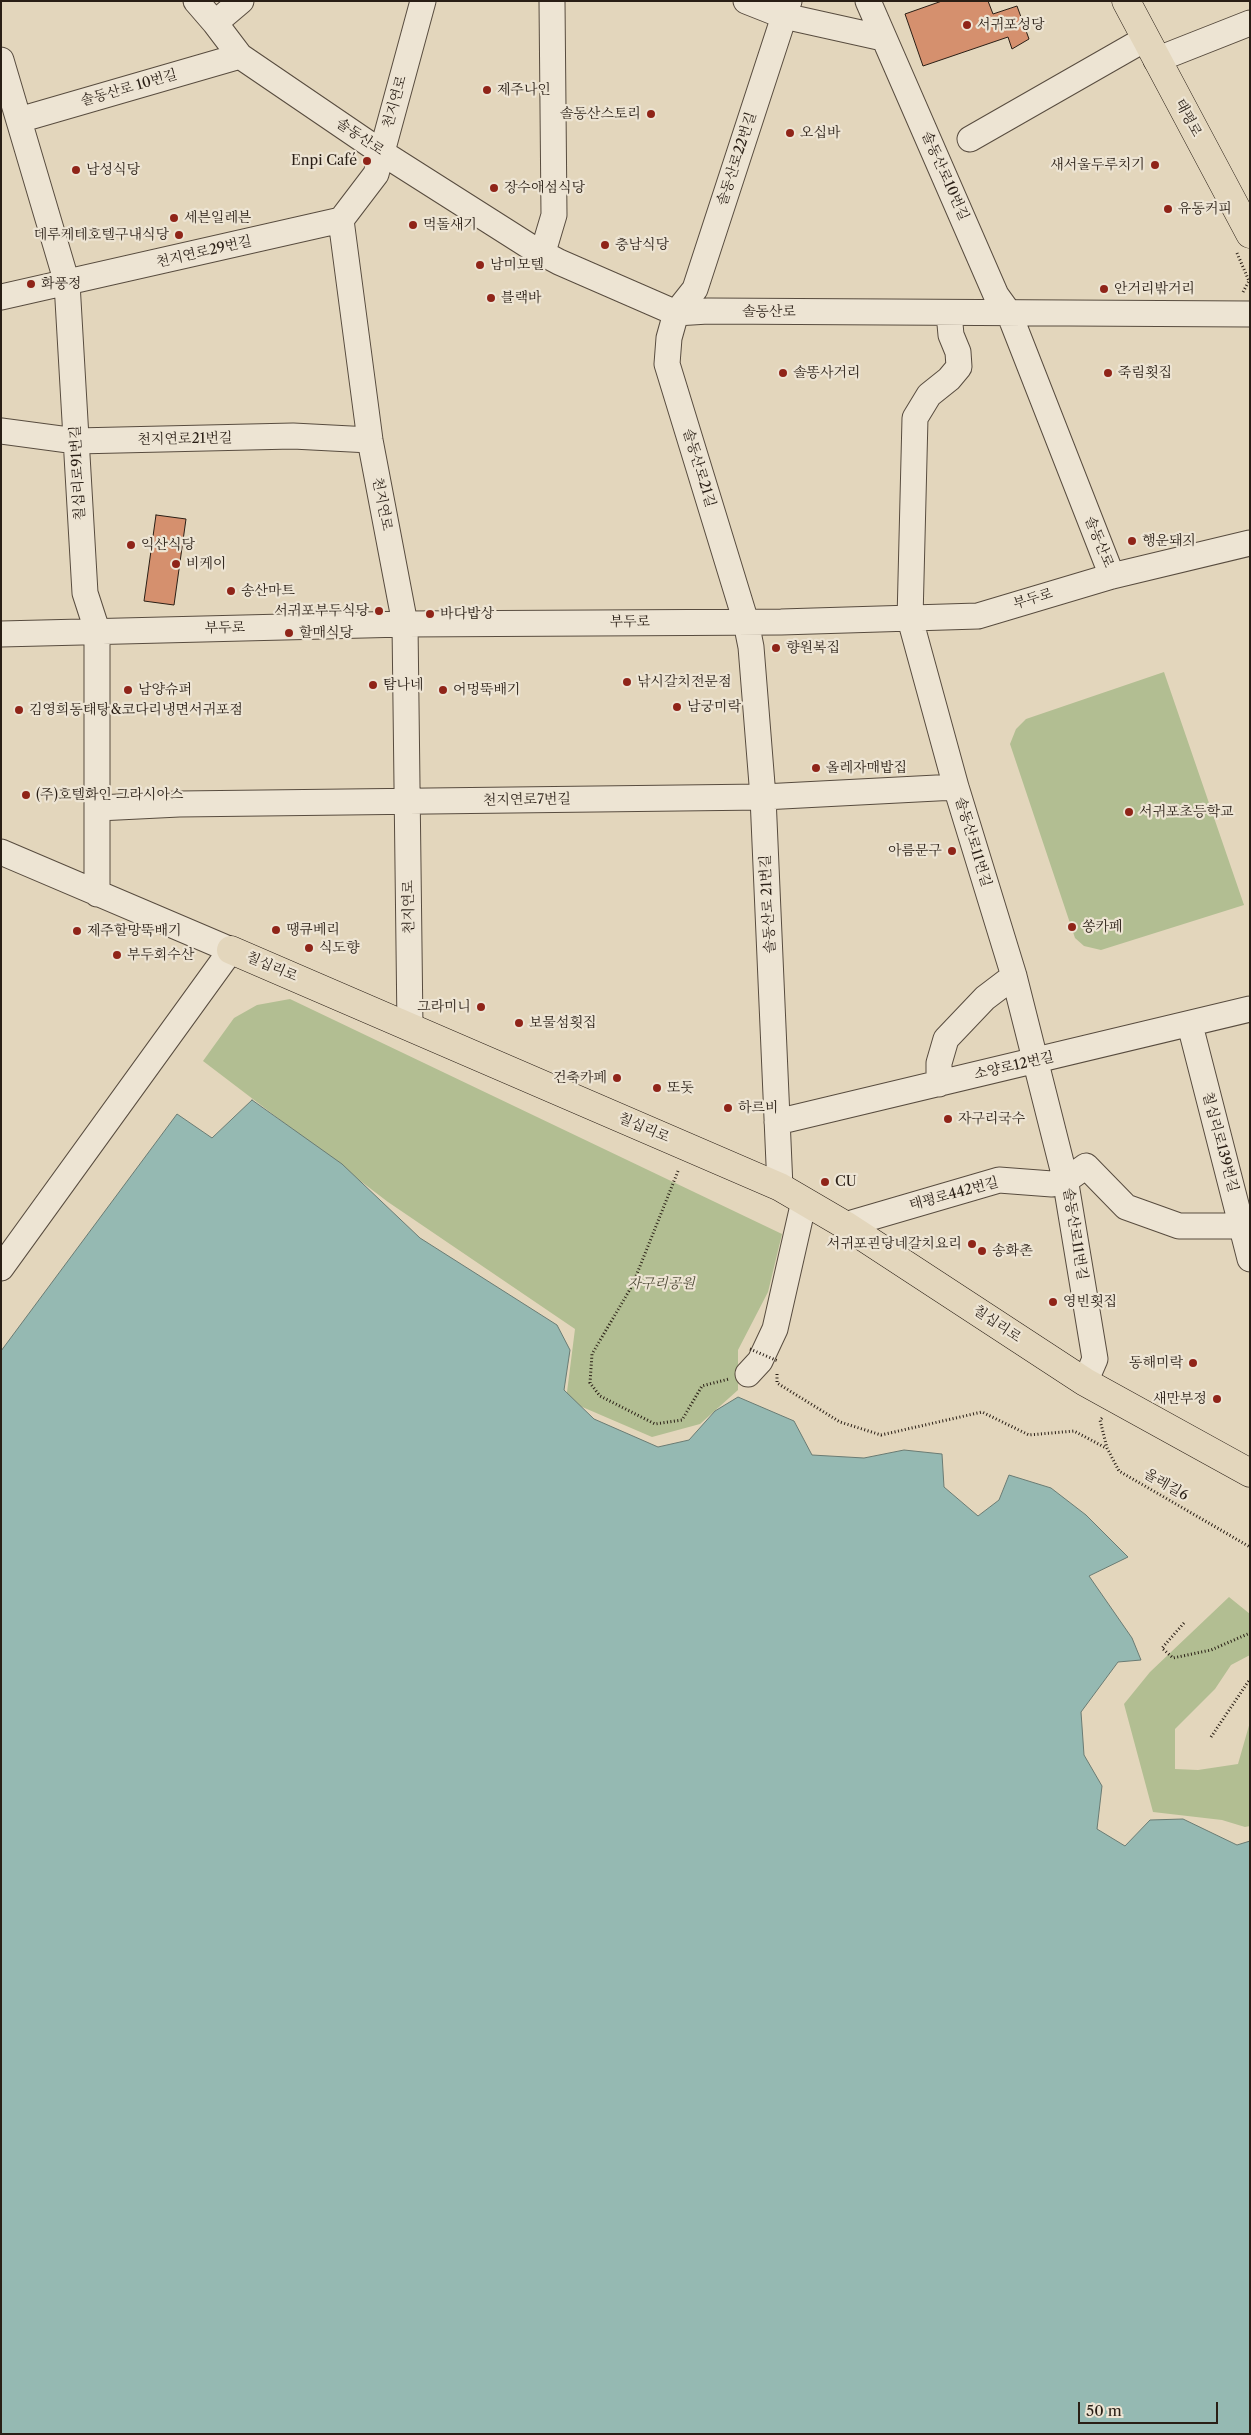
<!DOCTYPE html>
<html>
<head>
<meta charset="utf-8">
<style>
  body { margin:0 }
  #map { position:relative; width:1251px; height:2435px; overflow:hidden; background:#e3d6bc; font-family:"Libre Caslon Text",serif }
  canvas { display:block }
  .frame { position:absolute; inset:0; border:2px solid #291e15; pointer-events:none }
  .scale { position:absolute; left:1078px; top:2402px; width:140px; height:22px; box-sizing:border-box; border:2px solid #291e15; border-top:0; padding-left:6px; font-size:15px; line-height:18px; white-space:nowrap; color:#291e15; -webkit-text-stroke:4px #ede4d3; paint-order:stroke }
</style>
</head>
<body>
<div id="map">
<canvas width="1251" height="2435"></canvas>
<div class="frame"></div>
<div class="scale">50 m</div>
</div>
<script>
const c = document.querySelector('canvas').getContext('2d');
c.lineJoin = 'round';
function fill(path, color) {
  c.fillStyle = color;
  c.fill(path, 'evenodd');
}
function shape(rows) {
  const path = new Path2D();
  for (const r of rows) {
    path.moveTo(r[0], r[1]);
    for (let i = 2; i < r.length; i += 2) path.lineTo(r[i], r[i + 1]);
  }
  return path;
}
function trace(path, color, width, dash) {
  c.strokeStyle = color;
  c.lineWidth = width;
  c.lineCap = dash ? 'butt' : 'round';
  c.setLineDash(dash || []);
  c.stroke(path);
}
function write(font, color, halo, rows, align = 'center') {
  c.font = font + ' "Libre Caslon Text","Noto Serif KR",serif';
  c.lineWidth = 4.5;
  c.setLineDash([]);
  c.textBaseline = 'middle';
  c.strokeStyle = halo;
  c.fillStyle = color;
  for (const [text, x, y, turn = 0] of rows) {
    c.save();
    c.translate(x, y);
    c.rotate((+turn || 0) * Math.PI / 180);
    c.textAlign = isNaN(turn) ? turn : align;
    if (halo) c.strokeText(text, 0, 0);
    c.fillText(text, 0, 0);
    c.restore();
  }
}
fill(shape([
  [1164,672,1244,905,1101,950,1084,946,1075,938,1010,744,1016,729,1026,719],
  [290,999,782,1234,768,1292,738,1350,738,1390,700,1424,652,1437,566,1400,575,1329,388,1202,203,1061,234,1018,257,1005],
  [1229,1597,1250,1614,1250,1655,1231,1665,1215,1689,1175,1729,1175,1769,1198,1770,1238,1764,1250,1722,1250,1826,1245,1827,1222,1820,1153,1812,1124,1704,1150,1672]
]), '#b2be92');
const water = shape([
  [252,1100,342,1164,420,1238,557,1325,570,1350,564,1390,594,1419,658,1447,689,1440,715,1411,738,1397,794,1421,812,1455,864,1458,904,1450,942,1454,944,1487,978,1516,999,1500,1009,1475,1051,1488,1086,1515,1128,1557,1089,1576,1132,1638,1141,1660,1118,1662,1081,1712,1084,1755,1102,1786,1097,1829,1125,1846,1150,1820,1183,1819,1237,1845,1250,1841,1250,2434,1,2434,1,1351,177,1114,212,1138,252,1100]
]);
fill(water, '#95b9b2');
trace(water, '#6a7b73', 1);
const building = shape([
  [942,1,988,1,993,14,1017,6,1029,39,1012,49,1008,37,923,66,905,14,942,1],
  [156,515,186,519,174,605,144,601,156,515]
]);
fill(building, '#d5906e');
trace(building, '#291e15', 1);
const minor = shape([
  [196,1,215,23,240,56,381,152,529,246,559,262,676,313,708,311,1250,314],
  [746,1,784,16,883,38],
  [868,1,996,295,1009,313,1112,576],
  [215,23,241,1],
  [1,60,67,283,85,593,97,630,97,894],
  [1156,60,1250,23],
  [19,120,240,56],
  [970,139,1145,39],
  [543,252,554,215,552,1],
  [1,297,341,220],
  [949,313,951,335,958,352,959,367,949,379,929,395,915,418,910,619,956,787,1014,976,1065,1178,1095,1359,1085,1382],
  [1,431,76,441,293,436,370,440],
  [1,634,405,624,781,622,978,616,1112,576,1250,543],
  [98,808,179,804,763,797,956,787],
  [1,852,231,950,1,1268],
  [1190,1025,1250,1259],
  [410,1027,405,624,370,440,341,220,376,174,423,1],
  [939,1084,939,1063,946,1039,985,998,1014,976],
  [777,1122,1250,1009],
  [780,1187,763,797,751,647,746,622,667,364,669,338,676,313,695,289,789,1],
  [845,1225,999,1180,1052,1184,1072,1176,1086,1166,1126,1207,1179,1226,1250,1226],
  [748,1374,760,1361,775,1329,804,1201]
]);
const major = shape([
  [1126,1,1250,234],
  [231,950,780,1187,845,1225,1085,1382,1250,1473]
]);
trace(minor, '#584c3f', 27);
trace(major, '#291e15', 29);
trace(shape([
  [1237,253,1249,281,1243,292],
  [678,1171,632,1286,592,1354,590,1383,600,1396,655,1424,682,1420,702,1386,729,1379],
  [777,1374,777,1383,840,1422,881,1435,982,1412,1029,1435,1074,1431,1106,1448],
  [1102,1418,1100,1420,1107,1448,1119,1471,1250,1547],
  [1184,1623,1162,1648,1173,1658,1211,1650,1250,1633],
  [1211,1737,1250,1679]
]), '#291e15', 3, [1, 2.5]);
trace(minor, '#ede4d3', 25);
trace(major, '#e3d6bc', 28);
trace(shape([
  [750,1349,778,1361]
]), '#291e15', 3, [1, 2.5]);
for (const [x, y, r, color] of [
  [967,25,5,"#8f2418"],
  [487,90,5,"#8f2418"],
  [651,114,5,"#8f2418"],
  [790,133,5,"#8f2418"],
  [367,161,5,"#8f2418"],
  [1155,165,5,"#8f2418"],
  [76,170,5,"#8f2418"],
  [494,188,5,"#8f2418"],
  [1168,209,5,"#8f2418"],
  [174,218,5,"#8f2418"],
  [413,225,5,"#8f2418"],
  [179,235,5,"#8f2418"],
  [605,245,5,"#8f2418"],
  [480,265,5,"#8f2418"],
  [31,284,5,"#8f2418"],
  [1104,289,5,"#8f2418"],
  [491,298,5,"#8f2418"],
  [783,373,5,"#8f2418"],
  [1108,373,5,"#8f2418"],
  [1132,541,5,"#8f2418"],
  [131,545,5,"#8f2418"],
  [176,564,5,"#8f2418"],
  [231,591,5,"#8f2418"],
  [379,611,5,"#8f2418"],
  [430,614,5,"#8f2418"],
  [289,633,5,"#8f2418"],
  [776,648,5,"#8f2418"],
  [627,682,5,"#8f2418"],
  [373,685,5,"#8f2418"],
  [128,690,5,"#8f2418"],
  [443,690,5,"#8f2418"],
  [677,707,5,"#8f2418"],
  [19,710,5,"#8f2418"],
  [816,768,5,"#8f2418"],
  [26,795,5,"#8f2418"],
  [1129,812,5,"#8f2418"],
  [952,851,5,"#8f2418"],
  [1072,927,5,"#8f2418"],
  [276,930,5,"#8f2418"],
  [77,931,5,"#8f2418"],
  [309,948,5,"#8f2418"],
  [117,955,5,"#8f2418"],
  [481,1007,5,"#8f2418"],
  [519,1023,5,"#8f2418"],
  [617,1078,5,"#8f2418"],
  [657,1088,5,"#8f2418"],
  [728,1108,5,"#8f2418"],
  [948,1119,5,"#8f2418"],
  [825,1182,5,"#8f2418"],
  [972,1244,5,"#8f2418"],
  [982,1251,5,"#8f2418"],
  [1053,1302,5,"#8f2418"],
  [1193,1363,5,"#8f2418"],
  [1217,1399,5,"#8f2418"]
]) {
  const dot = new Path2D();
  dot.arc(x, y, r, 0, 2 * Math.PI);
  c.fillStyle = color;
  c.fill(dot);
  trace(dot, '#ede4d3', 2);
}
write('14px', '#291e15', '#ede4d3', [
  ["서귀포성당",977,25],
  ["제주나인",497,90],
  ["솔동산스토리",641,114,"right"],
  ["오십바",800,133],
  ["Enpi Café",357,161,"right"],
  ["새서울두루치기",1145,165,"right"],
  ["남성식당",86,170],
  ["장수애섬식당",504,188],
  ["유동커피",1178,209],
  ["세븐일레븐",184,218],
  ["먹돌새기",423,225],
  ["데루케테호텔구내식당",169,235,"right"],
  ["충남식당",615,245],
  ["남미모텔",490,265],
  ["화풍정",41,284],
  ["안거리밖거리",1114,289],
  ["블랙바",501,298],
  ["솔똥사거리",793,373],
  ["죽림횟집",1118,373],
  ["행운돼지",1142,541],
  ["익산식당",141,545],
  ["비케이",186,564],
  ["송산마트",241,591],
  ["서귀포부두식당",369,611,"right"],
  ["바다밥상",440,614],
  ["할매식당",299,633],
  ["향원복집",786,648],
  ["낚시갈치전문점",637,682],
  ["탐나네",383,685],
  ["남양슈퍼",138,690],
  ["어멍뚝배기",453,690],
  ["남궁미락",687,707],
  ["김영희동태탕&코다리냉면서귀포점",29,710],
  ["올레자매밥집",826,768],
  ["(주)호텔화인 그라시아스",36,795],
  ["서귀포초등학교",1139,812],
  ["아름문구",942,851,"right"],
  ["쏭카페",1082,927],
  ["땡큐베리",286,930],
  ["제주할망뚝배기",87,931],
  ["식도향",319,948],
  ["부두회수산",127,955],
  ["그라미니",471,1007,"right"],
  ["보물섬횟집",529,1023],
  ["건축카페",607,1078,"right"],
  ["또돗",667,1088],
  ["하르비",738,1108],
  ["자구리국수",958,1119],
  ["CU",835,1182],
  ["서귀포괸당네갈치요리",962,1244,"right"],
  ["송화촌",992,1251],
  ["영빈횟집",1063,1302],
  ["동해미락",1183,1363,"right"],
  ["새만부정",1207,1399,"right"]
], 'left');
write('14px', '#291e15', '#ede4d3', [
  ["솔동산로 10번길",129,88,-16],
  ["천지연로",395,102,-74],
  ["태평로",1188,118,62],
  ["솔동산로",360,137,34],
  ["솔동산로22번길",737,159,-72],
  ["솔동산로10번길",945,176,66],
  ["천지연로29번길",204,252,-13],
  ["솔동산로",769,312],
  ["천지연로21번길",185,439,-1],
  ["솔동산로21길",699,468,73],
  ["칠십리로91번길",78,473,-93],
  ["천지연로",382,504,79],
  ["솔동산로",1099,542,68],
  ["부두로",1033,599,-17],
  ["부두로",630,622],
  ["부두로",225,628,-1],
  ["천지연로7번길",527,800,-1],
  ["솔동산로11번길",973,842,73],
  ["솔동산로 21번길",768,904,-93],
  ["천지연로",409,907,-91],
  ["칠십리로",272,967,23],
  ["소양로12번길",1014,1066,-13],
  ["칠십리로",644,1128,23],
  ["칠십리로139번길",1220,1142,75],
  ["태평로442번길",954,1194,-15],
  ["솔동산로11번길",1075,1234,81],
  ["칠십리로",997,1324,34],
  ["올레길6",1166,1485,30]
]);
write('italic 14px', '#524e3a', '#ede4d3', [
  ["자구리공원",661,1284]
]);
</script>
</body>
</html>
